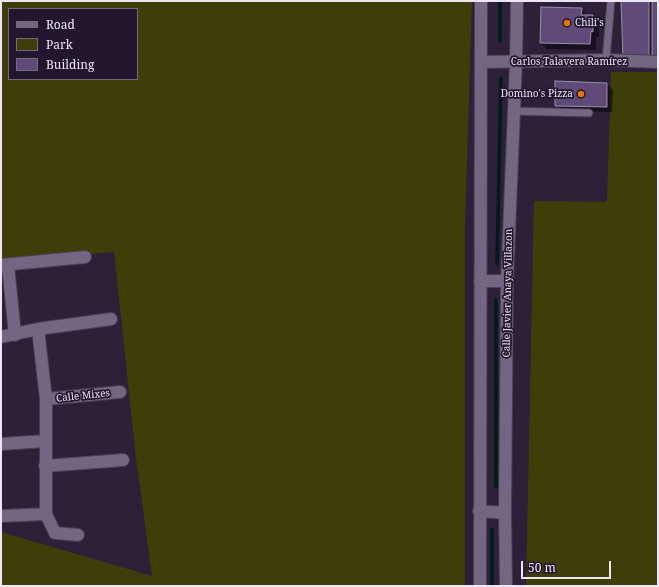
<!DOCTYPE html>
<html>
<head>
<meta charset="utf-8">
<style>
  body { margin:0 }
  #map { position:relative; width:659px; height:587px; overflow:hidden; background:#2c2139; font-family:"Noto Serif",serif }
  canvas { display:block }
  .frame { position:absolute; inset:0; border:2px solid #ede6f7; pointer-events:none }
  .legend { position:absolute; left:8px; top:8px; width:130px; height:72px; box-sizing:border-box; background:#22172e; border:1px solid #736a7e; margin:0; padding:5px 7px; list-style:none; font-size:12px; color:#ede6f7 }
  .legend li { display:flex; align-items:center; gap:8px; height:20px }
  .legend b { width:20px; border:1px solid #736a7e }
  .scale { position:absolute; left:521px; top:561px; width:90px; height:18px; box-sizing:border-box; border:2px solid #ede6f7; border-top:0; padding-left:5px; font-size:12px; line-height:14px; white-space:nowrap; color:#ede6f7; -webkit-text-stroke:3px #22172e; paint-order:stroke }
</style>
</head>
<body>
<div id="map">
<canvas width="659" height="587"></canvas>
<div class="frame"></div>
<ul class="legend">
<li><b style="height:5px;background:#736682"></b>Road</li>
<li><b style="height:11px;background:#3d3f08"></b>Park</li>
<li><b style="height:11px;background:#604b78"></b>Building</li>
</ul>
<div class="scale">50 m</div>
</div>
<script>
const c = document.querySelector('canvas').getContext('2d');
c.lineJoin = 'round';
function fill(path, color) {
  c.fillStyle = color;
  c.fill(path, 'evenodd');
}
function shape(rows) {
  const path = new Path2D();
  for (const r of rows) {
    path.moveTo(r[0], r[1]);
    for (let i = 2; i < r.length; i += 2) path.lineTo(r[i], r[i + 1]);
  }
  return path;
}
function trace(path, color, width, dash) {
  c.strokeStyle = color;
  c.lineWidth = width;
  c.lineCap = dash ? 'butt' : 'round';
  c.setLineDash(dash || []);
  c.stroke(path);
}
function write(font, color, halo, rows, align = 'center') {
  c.font = font + ' "Noto Serif",serif';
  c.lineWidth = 3.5;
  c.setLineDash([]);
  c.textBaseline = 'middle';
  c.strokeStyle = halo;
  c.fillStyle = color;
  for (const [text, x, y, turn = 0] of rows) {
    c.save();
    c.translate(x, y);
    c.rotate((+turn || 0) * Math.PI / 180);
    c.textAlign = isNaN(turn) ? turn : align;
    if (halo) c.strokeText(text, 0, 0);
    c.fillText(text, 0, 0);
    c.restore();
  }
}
fill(shape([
  [1,1,472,1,465,224,465,586,1,586,1,532,152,576,136,458,114,252,1,261],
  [9,9,137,9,137,79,9,79],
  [611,72,658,72,658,586,526,586,534,201,607,202]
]), '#3d3f08');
fill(shape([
  [622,1,658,1,658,64,632,66],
  [581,9,587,16,593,16,599,22,599,37,596,37,596,50,547,49,541,43],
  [607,84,613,90,612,112,562,111,556,105]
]), '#0007');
trace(shape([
  [500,41,500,1],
  [497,264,501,78],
  [496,300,496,487],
  [492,529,492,586]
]), '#021a1b', 3.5);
const building = shape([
  [621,1,649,1,649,59,623,58,621,1],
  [652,1,658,1,658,59,652,59,652,1],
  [541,7,582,8,581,15,593,15,593,32,591,31,590,44,540,43,541,7],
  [555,81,607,83,607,107,555,106,555,81]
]);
fill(building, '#604b78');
trace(building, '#9b8eab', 1);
const lane = shape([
  [606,60,611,1],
  [514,111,589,113]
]);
const street = shape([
  [481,62,606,60,658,62],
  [1,265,85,257],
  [8,265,15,335],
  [38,329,46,399,46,514],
  [1,337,38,329,111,319],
  [46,399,120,392],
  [1,444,45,441],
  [45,466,123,460],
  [1,516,46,514,55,533,78,535]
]);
const secondary = shape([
  [480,281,507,281],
  [479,511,505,513],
  [480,586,481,1],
  [506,586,505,513,507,281,516,62,517,1]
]);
trace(lane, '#493f53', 9);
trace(street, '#493f53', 14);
trace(secondary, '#493f53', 14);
trace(lane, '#736682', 7);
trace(street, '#736682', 12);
trace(secondary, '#736682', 12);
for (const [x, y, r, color] of [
  [567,23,4,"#e8710a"],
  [581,94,4,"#e8710a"]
]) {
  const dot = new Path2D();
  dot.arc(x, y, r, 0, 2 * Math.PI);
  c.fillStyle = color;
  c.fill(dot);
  trace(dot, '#22172e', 1.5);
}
write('10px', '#ede6f7', '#22172e', [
  ["Chili's",575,23],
  ["Domino's Pizza",573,94,"right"]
], 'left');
write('10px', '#ede6f7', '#22172e', [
  ["Carlos Talavera Ramírez",569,62],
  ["Calle Javier Anaya Villazon",508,293,-89],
  ["Calle Mixes",83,396,-6]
]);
</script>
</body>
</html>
